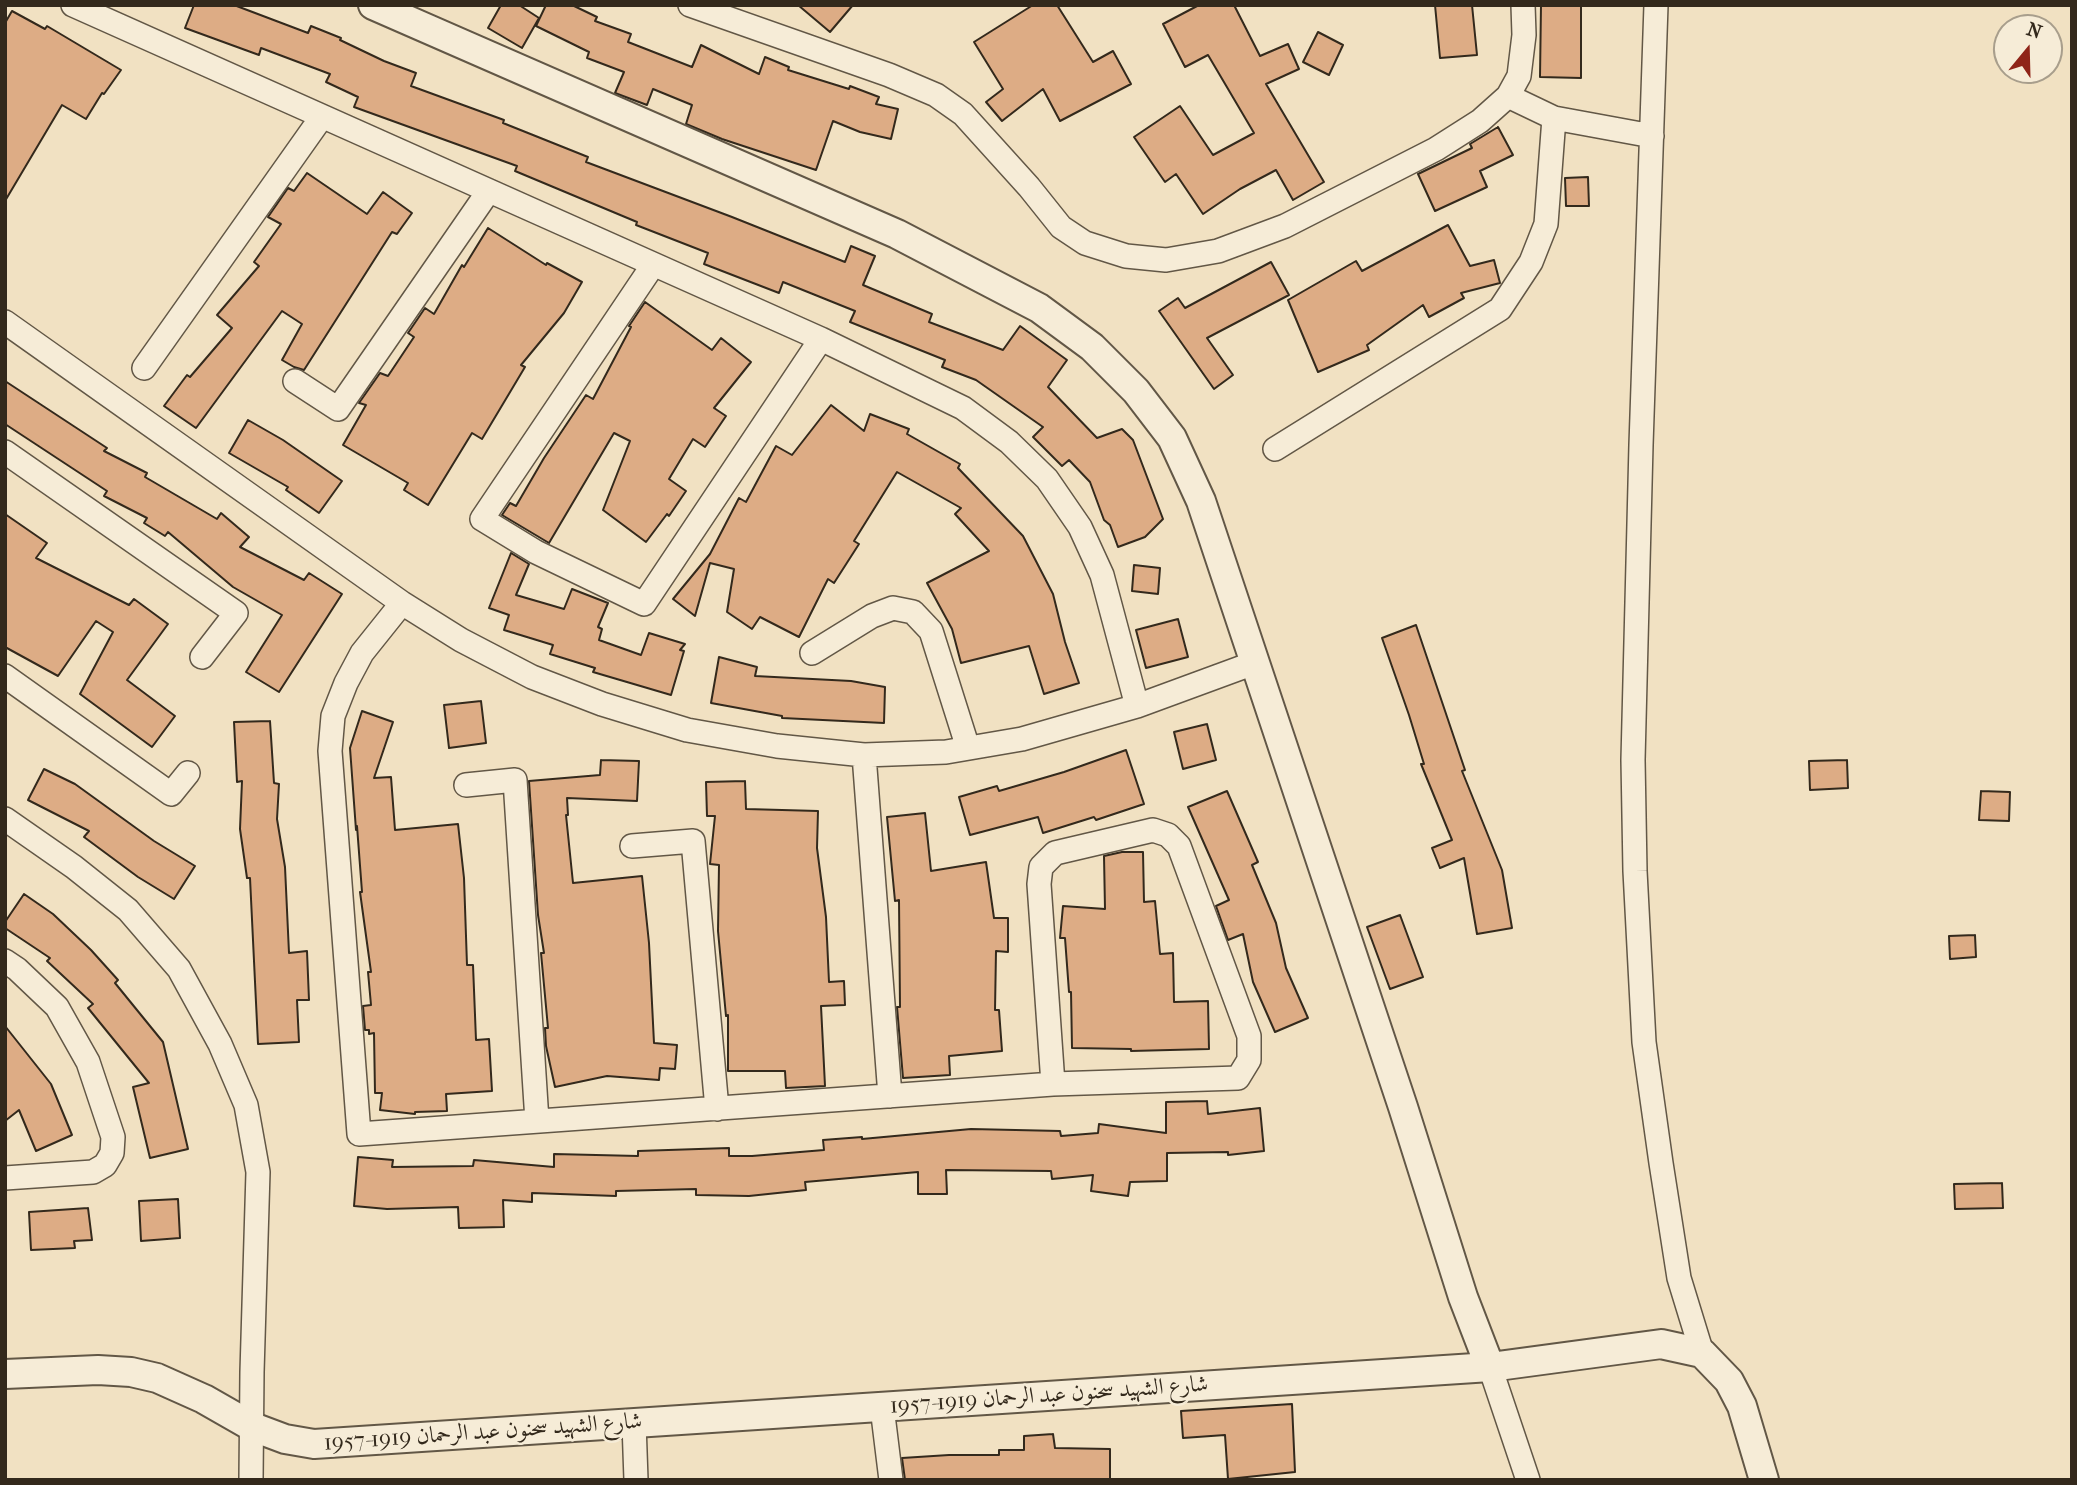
<!DOCTYPE html>
<html>
<head>
<meta charset="utf-8">
<style>
  body { margin:0 }
  #map { position:relative; width:2077px; height:1485px; overflow:hidden; background:#f1e1c2; font-family:"IM FELL French Canon",serif }
  canvas { display:block }
  .frame { position:absolute; inset:0; border:7px solid #33291c; pointer-events:none }
  .north { position:absolute; left:1993px; top:14px; width:70px; height:70px; box-sizing:border-box; background:#f6ecd7; border:2px solid #a89e8c; border-radius:50%; rotate:19deg; font-size:19px; font-weight:700; line-height:28px; text-align:center; color:#33291c }
  .north::after { content:''; display:block; margin:auto; width:24px; height:32px; background:#8f2418; clip-path:polygon(50% 0,100% 100%,50% 72%,0 100%) }
</style>
</head>
<body>
<div id="map">
<canvas width="2077" height="1485"></canvas>
<div class="frame"></div>
<div class="north">N</div>
</div>
<script>
const c = document.querySelector('canvas').getContext('2d');
c.lineJoin = 'round';
function fill(path, color) {
  c.fillStyle = color;
  c.fill(path, 'evenodd');
}
function shape(rows) {
  const path = new Path2D();
  for (const r of rows) {
    path.moveTo(r[0], r[1]);
    for (let i = 2; i < r.length; i += 2) path.lineTo(r[i], r[i + 1]);
  }
  return path;
}
function trace(path, color, width, dash) {
  c.strokeStyle = color;
  c.lineWidth = width;
  c.lineCap = dash ? 'butt' : 'round';
  c.setLineDash(dash || []);
  c.stroke(path);
}
function write(font, color, halo, rows, align = 'center') {
  c.font = font + ' "IM FELL French Canon",Amiri,serif';
  c.lineWidth = 5;
  c.setLineDash([]);
  c.textBaseline = 'middle';
  c.strokeStyle = halo;
  c.fillStyle = color;
  for (const [text, x, y, turn = 0] of rows) {
    c.save();
    c.translate(x, y);
    c.rotate((+turn || 0) * Math.PI / 180);
    c.textAlign = isNaN(turn) ? turn : align;
    if (halo) c.strokeText(text, 0, 0);
    c.fillText(text, 0, 0);
    c.restore();
  }
}
const building = shape([
  [194,5,234,5,308,33,311,26,341,38,340,40,384,61,416,73,411,86,504,120,503,123,588,157,586,162,732,217,845,262,851,246,875,256,863,285,932,314,929,322,1003,350,1020,326,1067,360,1048,387,1097,438,1122,429,1133,440,1163,519,1145,537,1118,547,1110,525,1104,520,1090,482,1069,460,1062,466,1033,437,1043,427,976,380,942,367,945,360,850,322,855,311,783,282,779,293,704,264,708,253,636,225,637,222,515,171,517,166,354,107,358,97,326,82,330,74,261,48,259,55,185,28,194,5],
  [501,5,519,5,539,18,522,48,488,28,501,5],
  [546,5,572,5,597,17,595,21,631,34,628,42,692,67,701,45,759,74,765,57,789,67,788,70,849,89,850,86,879,97,876,104,898,109,891,139,860,132,833,121,816,170,722,139,686,124,692,105,653,89,647,105,615,93,624,72,587,58,589,52,536,26,546,5],
  [798,5,853,5,830,32,798,5],
  [1033,5,1057,5,1093,62,1113,51,1131,84,1060,121,1043,89,1002,121,986,102,1003,89,974,42,1033,5],
  [1199,5,1234,5,1260,56,1288,44,1299,69,1266,84,1324,182,1293,200,1276,170,1240,189,1203,214,1176,174,1165,182,1134,137,1180,106,1213,155,1254,133,1208,55,1185,67,1163,24,1199,5],
  [1435,5,1472,5,1477,55,1440,58,1435,5],
  [1541,5,1581,5,1581,78,1540,77,1541,5],
  [12,11,45,29,47,26,121,70,104,94,102,93,86,119,62,105,5,201,5,23,12,11],
  [1318,32,1343,45,1329,75,1303,62,1318,32],
  [1498,127,1513,155,1480,171,1487,187,1435,211,1418,174,1472,148,1470,144,1498,127],
  [307,173,367,214,383,192,412,213,397,234,392,232,304,370,294,367,282,360,302,324,282,311,196,428,164,406,187,375,190,377,232,328,217,315,259,266,254,262,281,224,268,217,288,188,294,191,307,173],
  [1588,177,1589,206,1566,206,1565,178,1588,177],
  [1448,225,1470,266,1494,260,1500,283,1461,293,1464,298,1429,317,1423,305,1367,345,1369,350,1318,372,1288,300,1356,261,1362,271,1448,225],
  [488,228,546,265,547,263,582,282,564,313,521,365,525,367,482,439,472,433,428,505,404,490,408,483,343,445,366,405,359,403,380,373,388,376,414,337,408,333,425,308,434,314,462,265,464,267,488,228],
  [1271,262,1289,295,1207,338,1233,375,1214,389,1159,311,1178,298,1185,308,1271,262],
  [645,302,712,350,721,338,751,362,714,408,726,416,705,447,693,439,669,479,686,491,669,516,667,514,646,542,603,510,630,441,614,433,549,543,502,515,510,503,516,506,544,458,586,395,593,399,631,327,629,326,645,302],
  [5,381,107,448,104,451,147,473,145,477,217,519,221,513,249,537,240,547,304,580,309,573,342,594,279,692,246,672,282,615,233,587,168,532,165,536,144,523,147,518,104,496,107,491,5,424,5,381],
  [831,405,864,431,870,414,909,429,907,434,960,464,958,468,1023,536,1053,594,1065,642,1079,683,1044,694,1029,646,961,663,952,629,927,583,989,551,955,514,961,508,897,472,854,541,859,544,834,583,828,579,799,637,760,617,752,629,727,612,734,569,710,563,695,616,673,599,710,554,739,498,746,502,776,446,792,455,831,405],
  [248,420,283,440,342,481,319,513,286,490,288,487,229,453,248,420],
  [5,514,47,543,36,558,129,605,134,599,168,624,127,680,175,716,152,747,80,694,113,632,96,621,58,676,5,647,5,514],
  [511,553,529,564,516,595,564,609,572,589,608,603,598,627,602,629,599,640,641,655,649,633,685,644,680,650,684,651,671,695,593,672,595,668,550,654,553,645,504,630,509,615,489,608,511,553],
  [1134,565,1160,568,1158,594,1132,591,1134,565],
  [1178,619,1188,657,1146,668,1136,630,1178,619],
  [1416,625,1465,770,1462,771,1502,870,1512,928,1477,934,1464,858,1440,868,1432,848,1452,840,1421,764,1424,764,1409,715,1382,638,1416,625],
  [719,657,757,667,755,676,851,681,885,687,884,723,782,718,782,716,711,703,719,657],
  [481,701,486,743,449,748,444,705,481,701],
  [362,711,393,722,374,778,391,777,395,830,458,824,464,878,467,965,473,965,476,1040,489,1039,492,1091,446,1094,447,1111,415,1112,415,1114,380,1110,382,1093,375,1093,374,1033,369,1034,369,1030,365,1030,363,1006,371,1005,368,972,371,972,360,892,362,892,357,826,356,830,350,748,362,711],
  [270,721,274,783,279,784,277,819,285,867,289,953,307,951,309,1000,297,1000,299,1042,258,1044,250,878,247,878,240,829,242,781,237,782,234,722,270,721],
  [1207,724,1216,760,1183,769,1174,732,1207,724],
  [1126,750,1144,804,1096,820,1094,817,1043,833,1038,817,970,835,959,797,997,786,999,791,1064,772,1126,750],
  [601,760,639,761,637,801,567,798,568,815,566,815,573,883,642,876,649,943,654,1043,677,1045,675,1069,660,1068,659,1080,607,1076,555,1087,546,1046,545,1028,548,1028,541,953,544,953,538,915,529,781,600,775,601,760],
  [1847,760,1848,788,1810,790,1809,761,1847,760],
  [44,769,75,784,154,841,195,866,174,899,138,877,84,837,89,831,28,800,44,769],
  [745,781,746,809,818,811,817,848,826,917,829,982,844,981,845,1005,821,1006,825,1086,786,1088,785,1071,728,1071,728,1015,726,1016,718,931,719,865,710,864,715,816,707,816,706,782,745,781],
  [1227,791,1258,862,1252,865,1276,923,1286,968,1308,1018,1275,1032,1253,982,1243,934,1228,940,1216,906,1229,900,1188,807,1227,791],
  [1981,791,2010,792,2009,821,1979,820,1981,791],
  [925,813,931,871,986,862,994,918,1008,918,1008,952,996,951,995,1010,999,1010,1002,1051,949,1056,950,1075,903,1078,897,1007,900,1007,899,900,895,901,887,817,925,813],
  [1122,852,1143,852,1144,902,1155,901,1160,954,1173,953,1174,1002,1208,1001,1209,1049,1131,1051,1131,1049,1072,1048,1071,992,1069,992,1065,938,1060,938,1063,906,1105,909,1104,856,1122,852],
  [24,894,53,914,91,950,118,980,115,983,163,1042,188,1149,150,1158,133,1087,149,1083,88,1008,93,1004,47,961,50,958,5,928,5,922,24,894],
  [1400,915,1423,977,1390,989,1367,927,1400,915],
  [1975,935,1976,957,1950,959,1949,936,1975,935],
  [5,1026,51,1084,72,1135,36,1151,19,1110,5,1121,5,1026],
  [1207,1101,1208,1114,1260,1108,1264,1151,1228,1155,1228,1152,1167,1153,1167,1181,1130,1182,1128,1196,1091,1191,1093,1175,1052,1179,1051,1171,946,1170,947,1194,918,1194,918,1172,805,1182,806,1190,749,1196,696,1195,696,1189,616,1191,616,1196,532,1193,532,1202,503,1200,504,1227,459,1228,458,1207,387,1209,354,1206,358,1157,393,1160,392,1167,473,1166,474,1160,554,1167,554,1154,638,1156,638,1151,729,1148,729,1156,752,1156,824,1150,823,1140,862,1137,862,1139,971,1129,1060,1131,1061,1136,1098,1133,1099,1124,1166,1133,1166,1102,1207,1101],
  [2002,1183,2003,1208,1955,1209,1954,1184,2002,1183],
  [178,1199,180,1238,141,1241,139,1201,178,1199],
  [88,1208,92,1240,74,1241,75,1248,31,1250,29,1212,88,1208],
  [1292,1404,1295,1472,1228,1479,1225,1435,1183,1438,1181,1411,1292,1404],
  [1053,1434,1055,1448,1110,1449,1110,1480,905,1480,902,1458,949,1455,999,1455,999,1450,1024,1450,1024,1436,1053,1434]
]);
fill(building, '#ddac85');
trace(building, '#33291c', 2);
const minor = shape([
  [73,5,821,339,963,408,1009,442,1047,479,1080,527,1102,575,1137,706],
  [690,5,889,75,936,95,963,114,1029,187,1061,227,1085,243,1126,256,1166,260,1218,251,1285,226,1436,149,1480,121,1508,96,1519,76,1524,35,1523,5],
  [1656,5,1641,445,1633,760,1635,871,1644,1042,1661,1163,1679,1278,1702,1353],
  [1508,96,1554,118,1652,136],
  [653,265,482,519,536,552,644,604,821,339],
  [5,322,402,603,461,640,532,677,602,704,687,730,777,746,864,755,946,752,1022,739,1137,706,1254,663],
  [144,368,321,118],
  [295,381,338,409,488,192],
  [1275,449,1500,309,1531,262,1546,224,1554,118],
  [5,452,236,613,202,657],
  [402,603,362,653,346,683,333,716,330,751,359,1134,1053,1084,1238,1078,1249,1060,1249,1036,1179,846,1168,835,1153,830,1055,853,1041,867,1039,884,1053,1084],
  [812,653,872,616,893,608,913,612,931,631,968,748],
  [5,676,171,794,188,773],
  [864,755,890,1096],
  [466,785,515,780,537,1121],
  [5,819,74,867,128,910,179,969,220,1044,246,1105,258,1172,252,1372,251,1480],
  [632,846,693,841,717,1109],
  [5,961,17,969,57,1007,88,1062,113,1137,112,1153,105,1165,93,1172,5,1178],
  [1490,1367,1528,1480],
  [882,1407,891,1480],
  [634,1423,636,1480]
]);
const tertiary = shape([
  [373,5,897,234,1039,308,1092,347,1136,391,1172,438,1201,501,1403,1107,1463,1297,1490,1367],
  [5,1374,98,1370,131,1372,157,1378,204,1399,253,1427,285,1439,314,1444,1490,1367,1661,1344,1702,1353,1729,1381,1742,1406,1764,1480]
]);
trace(minor, '#625746', 26);
trace(tertiary, '#625746', 32);
trace(minor, '#f6ecd7', 23);
trace(tertiary, '#f6ecd7', 28);
write('23px', '#33291c', '#f6ecd7', [
  ["شارع الشهيد سحنون عبد الرحمان 1919-1957",1049,1396,-4],
  ["شارع الشهيد سحنون عبد الرحمان 1919-1957",483,1433,-4]
]);
</script>
</body>
</html>
